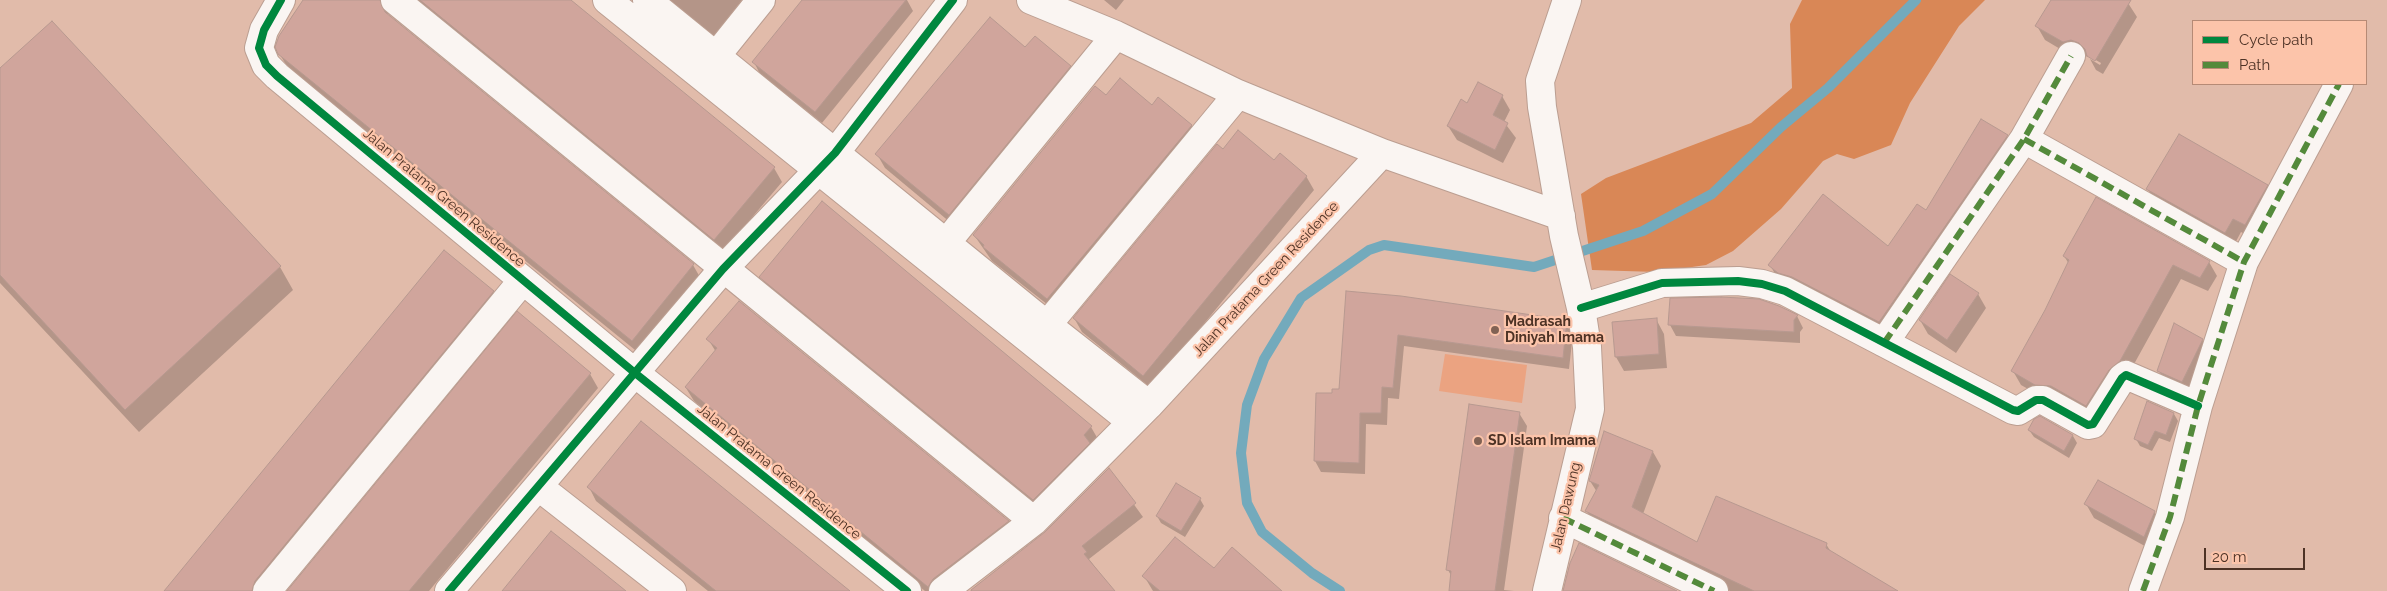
<!DOCTYPE html>
<html>
<head>
<meta charset="utf-8">
<style>
  body { margin:0 }
  #map { position:relative; width:2387px; height:591px; overflow:hidden; background:#e1bbaa; font-family:Raleway,sans-serif }
  canvas { display:block }
  .legend { position:absolute; left:2192px; top:20px; width:175px; height:65px; box-sizing:border-box; background:#fcc4aa; border:1px solid #b68a75; margin:0; padding:6px 9px; list-style:none; font-size:15px; color:#4d3225 }
  .legend li { display:flex; align-items:center; gap:10px; height:25px }
  .legend b { width:25px; border:1px solid #b68a75 }
  .scale { position:absolute; left:2204px; top:548px; width:101px; height:22px; box-sizing:border-box; border:2px solid #4d3225; border-top:0; padding-left:6px; font-size:15px; line-height:18px; white-space:nowrap; color:#4d3225; -webkit-text-stroke:4px #fcc4aa; paint-order:stroke }
</style>
</head>
<body>
<div id="map">
<canvas width="2387" height="591"></canvas>
<ul class="legend">
<li><b style="height:6px;background:#00873e"></b>Cycle path</li>
<li><b style="height:6px;background:#548a3b"></b>Path</li>
</ul>
<div class="scale">20 m</div>
</div>
<script>
const c = document.querySelector('canvas').getContext('2d');
c.lineJoin = 'round';
function fill(path, color) {
  c.fillStyle = color;
  c.fill(path, 'evenodd');
}
function shape(rows) {
  const path = new Path2D();
  for (const r of rows) {
    path.moveTo(r[0], r[1]);
    for (let i = 2; i < r.length; i += 2) path.lineTo(r[i], r[i + 1]);
  }
  return path;
}
function trace(path, color, width, dash) {
  c.strokeStyle = color;
  c.lineWidth = width;
  c.lineCap = dash ? 'butt' : 'round';
  c.setLineDash(dash || []);
  c.stroke(path);
}
function write(font, color, halo, rows, align = 'center') {
  c.font = font + ' Raleway,sans-serif';
  c.lineWidth = 4.5;
  c.setLineDash([]);
  c.textBaseline = 'middle';
  c.strokeStyle = halo;
  c.fillStyle = color;
  for (const [text, x, y, turn = 0] of rows) {
    c.save();
    c.translate(x, y);
    c.rotate((+turn || 0) * Math.PI / 180);
    c.textAlign = isNaN(turn) ? turn : align;
    if (halo) c.strokeText(text, 0, 0);
    c.fillText(text, 0, 0);
    c.restore();
  }
}
fill(shape([
  [1445,354,1527,365,1522,403,1439,391]
]), '#eba381');
fill(shape([
  [1802,0,1985,0,1959,26,1910,103,1891,145,1854,159,1837,154,1823,161,1781,209,1733,251,1706,265,1657,272,1592,270,1581,194,1606,178,1751,123,1792,88,1790,24]
]), '#d98756');
fill(shape([
  [304,0,397,0,391,4,387,16,693,265,701,279,640,354,288,68,279,53,280,37,292,16],
  [410,0,568,0,774,168,782,182,722,253],
  [667,0,742,0,713,37],
  [804,0,907,0,913,11,822,123,760,74,754,62],
  [1104,0,1124,0,1116,10],
  [2052,0,2123,0,2128,3,2137,17,2103,74,2096,70,2090,59,2100,65,2101,63,2087,55,2088,57,2080,54,2072,56,2045,40,2037,26],
  [1025,48,1070,67,1078,81,957,228,885,168,877,154],
  [0,70,280,267,293,290,139,432,0,283],
  [1502,96,1510,110,1504,122,1516,138,1503,163,1457,140,1448,126,1468,104],
  [1106,97,1152,106,1191,125,1200,140,1057,312,992,261,974,235],
  [2007,136,2015,150,1887,336,1778,279,1770,265,1888,248],
  [1223,151,1274,162,1306,176,1314,190,1151,388,1082,332,1074,318],
  [2267,185,2275,200,2254,239,2241,232,2233,247,2156,204,2148,189],
  [2064,256,2209,262,2217,276,2208,291,2181,279,2128,375,2094,419,2044,398,2021,385,2013,371,2046,311,2069,264],
  [761,277,1091,427,1099,441,1042,513,769,291],
  [493,292,501,306,266,591,165,591],
  [1347,292,1566,322,1573,333,1569,369,1404,346,1399,399,1388,398,1387,425,1366,424,1365,474,1321,472,1315,461,1333,395,1340,390],
  [1978,294,1986,308,1956,353,1928,334,1920,320],
  [1797,316,1803,328,1800,332,1800,343,1676,336,1670,325],
  [1656,319,1664,334,1667,368,1624,371,1616,357,1613,323],
  [708,339,1008,521,1016,535,943,591,925,591,694,401,686,388,716,352],
  [2202,340,2210,354,2190,396,2167,386,2159,371],
  [590,374,598,388,429,591,289,591],
  [1519,413,1527,426,1504,590,1514,591,1450,591,1452,577,1448,570],
  [2174,414,2178,421,2170,442,2159,438,2152,451,2140,446,2136,439],
  [2029,430,2073,436,2077,443,2069,458,2034,437],
  [1653,452,1661,466,1643,514,1697,543,1826,544,1831,552,1895,591,1730,591,1595,526,1587,511,1597,492,1590,481],
  [1109,470,1143,517,1089,559,1113,591,970,591,1044,534],
  [589,487,849,591,708,591,596,501],
  [1200,499,1204,506,1185,537,1161,523,1157,516],
  [2086,504,2154,512,2163,527,2152,550,2094,518],
  [1233,548,1280,591,1153,591,1144,576,1214,570]
]), '#0003');
trace(shape([
  [1340,591,1312,573,1262,532,1247,503,1241,453,1247,405,1264,359,1301,298,1369,250,1384,245,1534,267,1643,231,1712,194,1781,127,1828,88,1916,0]
]), '#73aabc', 10);
const building = shape([
  [303,0,380,0,385,12,694,264,632,341,278,54,275,47,279,36,303,0],
  [420,0,571,0,775,167,714,240,420,0],
  [802,0,906,0,815,112,752,62,802,0],
  [2051,0,2131,0,2095,61,2087,56,2085,49,2079,43,2071,40,2063,42,2035,26,2051,0],
  [990,17,1025,47,1035,36,1071,66,949,215,875,154,990,17],
  [52,21,281,266,125,410,0,275,0,68,52,21],
  [1120,78,1152,105,1158,97,1192,125,1047,299,983,247,984,245,973,235,1095,86,1106,95,1120,78],
  [1478,82,1503,95,1493,115,1508,123,1495,150,1447,126,1461,99,1467,103,1478,82],
  [1981,119,2008,135,1879,322,1792,277,1778,273,1768,265,1823,194,1888,246,1917,204,1926,210,1981,119],
  [1238,130,1274,160,1280,153,1307,176,1143,376,1073,318,1217,144,1223,149,1238,130],
  [2179,134,2268,185,2245,225,2233,219,2225,233,2146,189,2179,134],
  [2096,197,2210,261,2200,278,2173,265,2120,361,2109,370,2086,406,2051,386,2035,385,2011,371,2045,310,2069,260,2063,256,2096,197],
  [822,201,1092,426,1084,435,1090,443,1033,500,759,277,822,201],
  [444,250,494,291,255,581,252,591,164,591,444,250],
  [1950,274,1979,293,1947,340,1919,320,1950,274],
  [1346,291,1401,296,1567,320,1563,358,1398,335,1393,388,1382,387,1381,413,1360,413,1359,463,1314,461,1316,393,1332,393,1332,389,1339,389,1346,291],
  [1721,297,1759,299,1779,306,1798,315,1794,320,1794,332,1668,325,1670,298,1721,297],
  [739,301,1009,521,933,579,928,587,685,387,717,348,706,339,739,301],
  [517,311,591,373,409,591,287,591,517,311],
  [1657,318,1659,354,1615,357,1612,322,1657,318],
  [2174,323,2203,339,2182,382,2157,371,2174,323],
  [2147,401,2174,413,2166,435,2155,431,2148,445,2134,439,2147,401],
  [1469,404,1520,412,1495,591,1449,591,1451,571,1446,570,1469,404],
  [2040,416,2073,435,2064,451,2028,430,2034,419,2040,416],
  [641,421,807,556,850,591,716,591,628,520,587,487,641,421],
  [1604,431,1653,451,1632,507,1697,542,1716,496,1827,543,1826,548,1898,591,1754,591,1585,511,1599,485,1589,481,1604,431],
  [1109,468,1136,503,1082,546,1087,552,1084,554,1115,591,972,591,971,590,1045,532,1109,468],
  [2098,480,2155,511,2144,537,2084,504,2098,480],
  [1176,483,1201,498,1181,531,1156,516,1176,483],
  [551,531,579,553,626,591,502,591,551,531],
  [1175,537,1214,568,1232,547,1282,591,1160,591,1142,576,1175,537],
  [1579,543,1677,591,1563,591,1570,563,1579,543]
]);
fill(building, '#d0a59c');
trace(building, '#b79990', 1);
const street = shape([
  [281,0,264,30,259,48,266,65,277,76,635,373,907,591],
  [395,0,1034,521],
  [607,0,1132,422],
  [647,0,1032,313,1149,405],
  [1031,0,1116,35,1238,94,1382,153,1561,216],
  [716,56,761,0],
  [2024,139,2244,262],
  [946,243,1116,35],
  [1581,308,1662,283,1738,281,1762,284,1785,291,2013,410,2018,411,2036,400,2043,400,2088,425,2093,424,2122,378,2126,375,2198,406],
  [1047,325,1238,94],
  [1884,343,2024,139,2071,56],
  [539,487,672,591],
  [1563,518,1714,591],
  [267,591,523,280],
  [449,591,723,269,835,153,953,0],
  [943,591,1034,521,1149,405,1382,153],
  [1547,591,1590,409,1587,347,1581,308,1564,236,1542,107,1540,81,1567,0],
  [2143,591,2170,517,2198,406,2244,262,2339,84]
]);
trace(street, '#bb9e91', 30);
trace(street, '#faf5f2', 28);
trace(shape([
  [2024,139,2244,262],
  [1884,343,2024,139,2071,56],
  [1563,518,1714,591],
  [2143,591,2170,517,2198,406,2244,262,2339,84]
]), '#548a3b', 6, [12, 6]);
trace(shape([
  [281,0,264,30,259,48,266,65,277,76,635,373,907,591],
  [1581,308,1662,283,1738,281,1762,284,1785,291,2013,410,2018,411,2036,400,2043,400,2088,425,2093,424,2122,378,2126,375,2198,406],
  [449,591,723,269,835,153,953,0]
]), '#00873e', 8);
for (const [x, y, r, color] of [
  [1495,330,5,"#816254"],
  [1478,441,5,"#816254"]
]) {
  const dot = new Path2D();
  dot.arc(x, y, r, 0, 2 * Math.PI);
  c.fillStyle = color;
  c.fill(dot);
  trace(dot, '#fcc4aa', 2);
}
write('14px', '#4d3225', '#fcc4aa', [
  ["Jalan Pratama Green Residence",444,198,40],
  ["Jalan Pratama Green Residence",1266,279,-47],
  ["Jalan Pratama Green Residence",779,472,39],
  ["Jalan Dawung",1566,507,-77]
]);
write('bold 14px', '#4d3225', '#fcc4aa', [
  ["Madrasah",1505,322],
  ["Diniyah Imama",1505,338],
  ["SD Islam Imama",1488,441]
], 'left');
</script>
</body>
</html>
